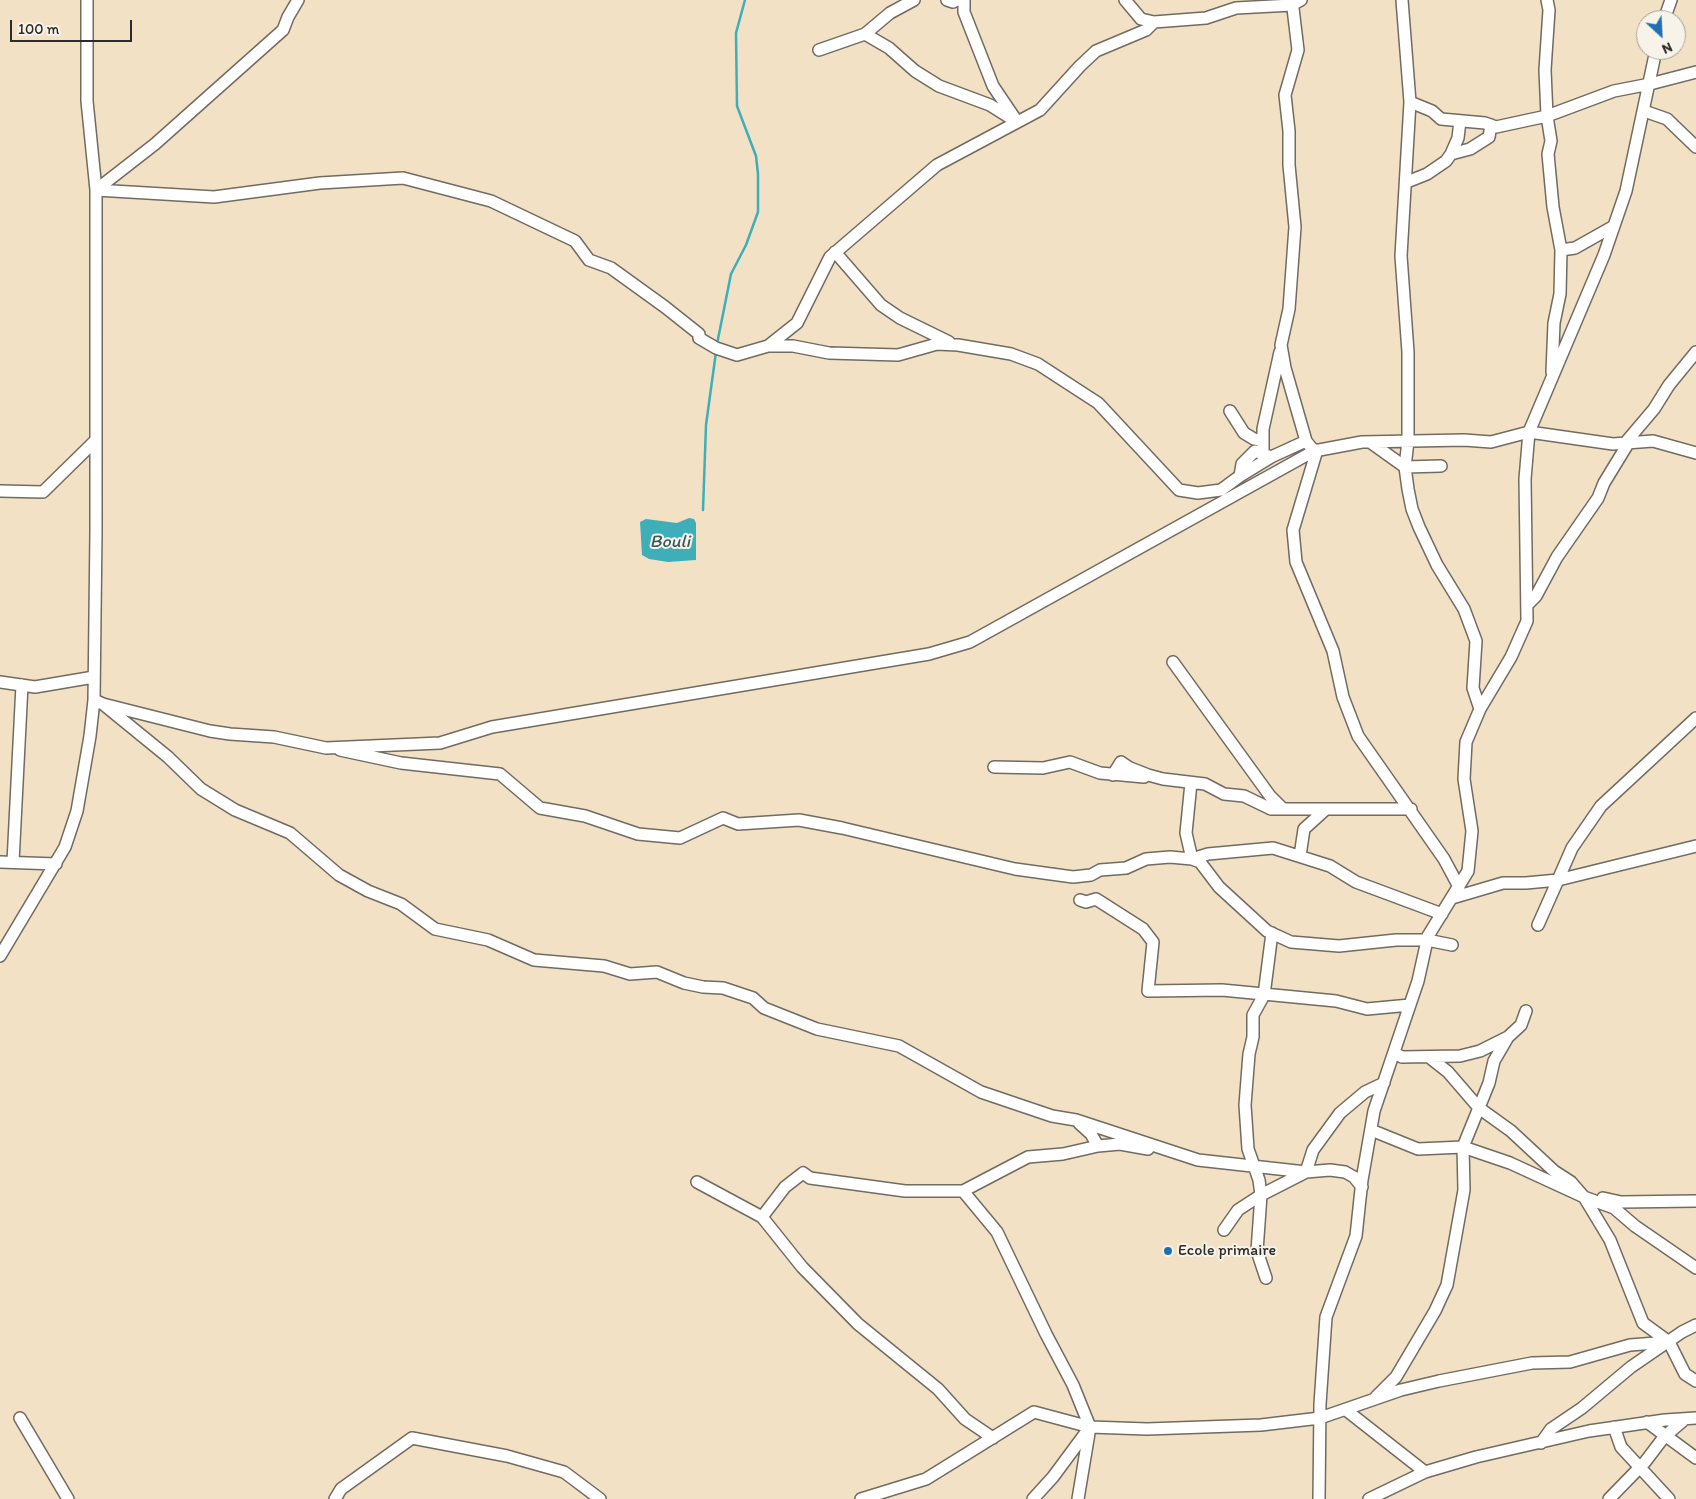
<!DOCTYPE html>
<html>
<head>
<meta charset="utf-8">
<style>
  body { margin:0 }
  #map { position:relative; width:1696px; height:1499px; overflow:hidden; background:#f2e1c5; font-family:Itim,sans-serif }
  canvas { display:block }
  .north { position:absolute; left:1636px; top:10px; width:50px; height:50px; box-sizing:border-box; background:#f7f3e8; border:1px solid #a5a39c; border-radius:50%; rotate:155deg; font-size:14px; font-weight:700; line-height:20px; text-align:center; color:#2b2b2b }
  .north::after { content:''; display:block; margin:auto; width:18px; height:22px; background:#1f6fb2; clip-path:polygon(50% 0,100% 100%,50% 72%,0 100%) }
  .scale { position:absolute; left:10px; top:20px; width:122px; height:22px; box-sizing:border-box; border:2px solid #2b2b2b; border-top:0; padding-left:6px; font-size:15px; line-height:18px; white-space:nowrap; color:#2b2b2b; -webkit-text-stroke:4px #f7f3e8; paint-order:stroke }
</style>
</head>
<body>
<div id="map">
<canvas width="1696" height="1499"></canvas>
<div class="north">N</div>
<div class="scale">100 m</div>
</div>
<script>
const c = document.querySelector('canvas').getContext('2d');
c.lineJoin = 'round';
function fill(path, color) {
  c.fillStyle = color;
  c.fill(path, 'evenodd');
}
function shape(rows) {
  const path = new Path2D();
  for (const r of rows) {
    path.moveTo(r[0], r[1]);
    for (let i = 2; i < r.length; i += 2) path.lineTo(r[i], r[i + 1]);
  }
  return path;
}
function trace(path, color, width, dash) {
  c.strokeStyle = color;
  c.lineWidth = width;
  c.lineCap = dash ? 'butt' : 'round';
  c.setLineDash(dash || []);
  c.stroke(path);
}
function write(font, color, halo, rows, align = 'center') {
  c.font = font + ' Itim,sans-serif';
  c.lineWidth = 4;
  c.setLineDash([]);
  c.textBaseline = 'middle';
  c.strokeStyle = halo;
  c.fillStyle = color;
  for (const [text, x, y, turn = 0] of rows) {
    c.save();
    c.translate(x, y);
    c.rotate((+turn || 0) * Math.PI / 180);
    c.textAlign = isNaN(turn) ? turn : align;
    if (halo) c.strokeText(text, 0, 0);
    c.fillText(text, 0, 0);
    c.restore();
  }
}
fill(shape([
  [689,518,694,519,696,523,696,560,668,562,649,559,642,555,640,522,646,519,677,523]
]), '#3eafb8');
trace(shape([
  [717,344,731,274,746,245,758,212,758,174,756,156,737,106,736,33,745,0],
  [703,510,706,425,716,352]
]), '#3eafb8', 2.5);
const minor = shape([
  [947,0,953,2,957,0],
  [964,0,964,12,993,86,1016,120],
  [1125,0,1141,19,1154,22],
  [1292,0,1298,50,1285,95,1289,131,1289,165,1295,227,1289,309,1281,345,1285,368,1306,441],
  [1547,0,1549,10,1545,70,1547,116,1614,91,1650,84,1696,72],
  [1664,20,1671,0],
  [865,34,889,48,915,71,939,86,990,105,1017,122],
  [819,50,865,34,890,13,914,0],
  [1410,102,1432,111,1441,119,1485,123,1496,127,1547,116,1551,141,1548,154,1553,207,1561,250,1560,294,1554,323,1552,372],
  [1644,111,1667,119,1696,147],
  [1451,154,1470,149,1489,137,1491,125],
  [1407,182,1427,174,1446,161,1451,154,1458,138,1460,121],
  [96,190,214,197,320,183,403,178,491,201,575,241,589,260,611,268,665,307,699,334,699,338,716,348,737,355,768,346,793,346,829,353,898,355,937,344,958,345,1011,354,1038,364,1098,403,1179,490,1198,493,1221,490,1240,476,1242,464,1255,451,1271,457,1306,441,1314,451],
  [96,190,155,144,283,30,288,17,298,0],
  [1561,250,1575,248,1614,226],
  [835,252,881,305,900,318,949,342],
  [768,346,797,323,830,257,937,165,1040,110,1080,66,1096,51,1146,30,1154,22,1206,18,1236,8,1292,5,1301,0],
  [1230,411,1244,433,1254,439,1263,441],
  [1370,442,1405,467,1408,441,1408,352,1401,256,1410,102,1402,0],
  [1626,442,1654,409,1669,385,1696,352],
  [1317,450,1293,530,1296,562,1333,651,1343,697,1358,736,1444,859,1459,887],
  [1263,454,1263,429,1280,352],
  [1441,466,1405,467,1408,489,1412,509,1419,527,1437,565,1464,609,1476,641,1473,688,1480,709],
  [1240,476,1271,457],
  [0,491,43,492,96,440],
  [1527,605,1536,596,1557,557,1598,498,1604,483,1629,442],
  [1173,662,1270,796,1283,809],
  [0,682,35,687,94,677],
  [94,700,103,704,168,757,201,789,235,810,290,833,339,875,368,891,401,904,435,929,488,940,534,960,604,966,630,974,657,972,684,983,703,987,723,988,753,998,764,1008,817,1029,899,1046,981,1092,1052,1116,1076,1120,1198,1160,1306,1172,1330,1170,1345,1172,1354,1177,1362,1187],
  [103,704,210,731,230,734,274,737,326,748,440,743,492,727,929,654,970,642,1314,451,1362,442,1464,440,1491,442,1529,432,1613,444,1653,441,1696,453],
  [340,750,401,763,500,774,540,808,585,816,638,834,680,838,723,818,738,824,799,820,842,828,1015,869,1073,877,1091,875,1100,870,1126,868,1146,859,1170,857,1192,859,1200,862,1219,887,1267,931,1291,942,1339,946,1396,940,1427,940,1452,945],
  [994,767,1043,768,1070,762,1100,773,1144,777],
  [1113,775,1121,762,1130,768,1148,775,1163,779,1205,784,1224,794,1244,796,1271,809,1411,809],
  [1191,783,1186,833,1192,859,1208,854,1273,848,1330,866,1356,882,1442,914],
  [1300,856,1304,829,1325,810],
  [0,862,56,864],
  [13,862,22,685],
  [1558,880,1572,848,1601,806,1696,718],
  [1558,880,1696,846],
  [1452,898,1503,883,1526,883,1558,880,1538,925],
  [1080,900,1086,902,1096,899,1143,929,1153,942,1148,991,1222,990,1336,1001,1367,1009,1410,1005],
  [0,956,65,847,77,811,90,736,94,700,96,531,96,190,87,101,87,0],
  [1394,1053,1402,1057,1460,1056,1480,1051,1508,1037],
  [1429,1057,1448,1072,1479,1108,1511,1131,1554,1171,1571,1182,1584,1197,1614,1208,1635,1226,1696,1268],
  [1079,1123,1091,1134,1098,1146],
  [1371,1130,1418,1149,1463,1147,1510,1163,1584,1197,1610,1240,1643,1323,1669,1342,1685,1374,1696,1381],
  [697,1182,762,1217,802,1267,858,1324,938,1389,965,1419,993,1438],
  [963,1191,997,1232,1046,1334,1073,1385,1090,1427,1078,1499],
  [1603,1198,1621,1202,1696,1201],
  [762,1217,785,1187,803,1173,810,1178,905,1191,963,1191,1028,1157,1063,1154,1098,1146,1120,1144,1148,1149],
  [1224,1230,1238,1210,1261,1195,1306,1172,1313,1150,1340,1113,1365,1092,1384,1083],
  [1266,1278,1257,1251,1261,1195,1259,1180,1248,1149,1245,1105,1249,1054,1253,1037,1253,1015,1264,995,1272,933],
  [1376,1397,1396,1377,1435,1311,1447,1285,1464,1190,1463,1147,1489,1083,1494,1061,1508,1037,1521,1025,1526,1011],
  [1346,1410,1425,1472],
  [20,1418,68,1499],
  [1647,1422,1696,1458],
  [1614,1427,1621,1447,1669,1499],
  [1541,1443,1551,1429,1582,1408,1631,1367,1682,1332,1696,1325],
  [335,1499,341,1489,412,1438,507,1456,564,1472,600,1499],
  [861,1499,926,1479,1034,1412,1090,1427],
  [1033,1499,1053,1477,1090,1427,1147,1429,1261,1425,1320,1418,1401,1390,1439,1381,1532,1363,1570,1362,1630,1345,1669,1342],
  [1319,1499,1320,1404,1326,1317,1356,1236,1362,1180,1374,1111,1418,981,1428,936,1468,871,1472,831,1464,779,1466,742,1480,709,1511,657,1527,621,1525,479,1529,432,1604,255,1626,191,1656,50],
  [1369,1499,1425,1472,1476,1457,1589,1431,1665,1420,1696,1418],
  [1609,1499,1645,1462,1664,1437,1685,1419]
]);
trace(minor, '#716b61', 14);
trace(minor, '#fff', 11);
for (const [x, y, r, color] of [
  [1168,1251,5,"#1f6fb2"]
]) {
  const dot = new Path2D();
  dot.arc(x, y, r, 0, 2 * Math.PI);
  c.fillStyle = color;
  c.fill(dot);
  trace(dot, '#f7f3e8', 2);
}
write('16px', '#2b2b2b', '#f7f3e8', [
  ["Ecole primaire",1178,1251]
], 'left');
write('italic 18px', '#32595c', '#f7f3e8', [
  ["Bouli",670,542]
]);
</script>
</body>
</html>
